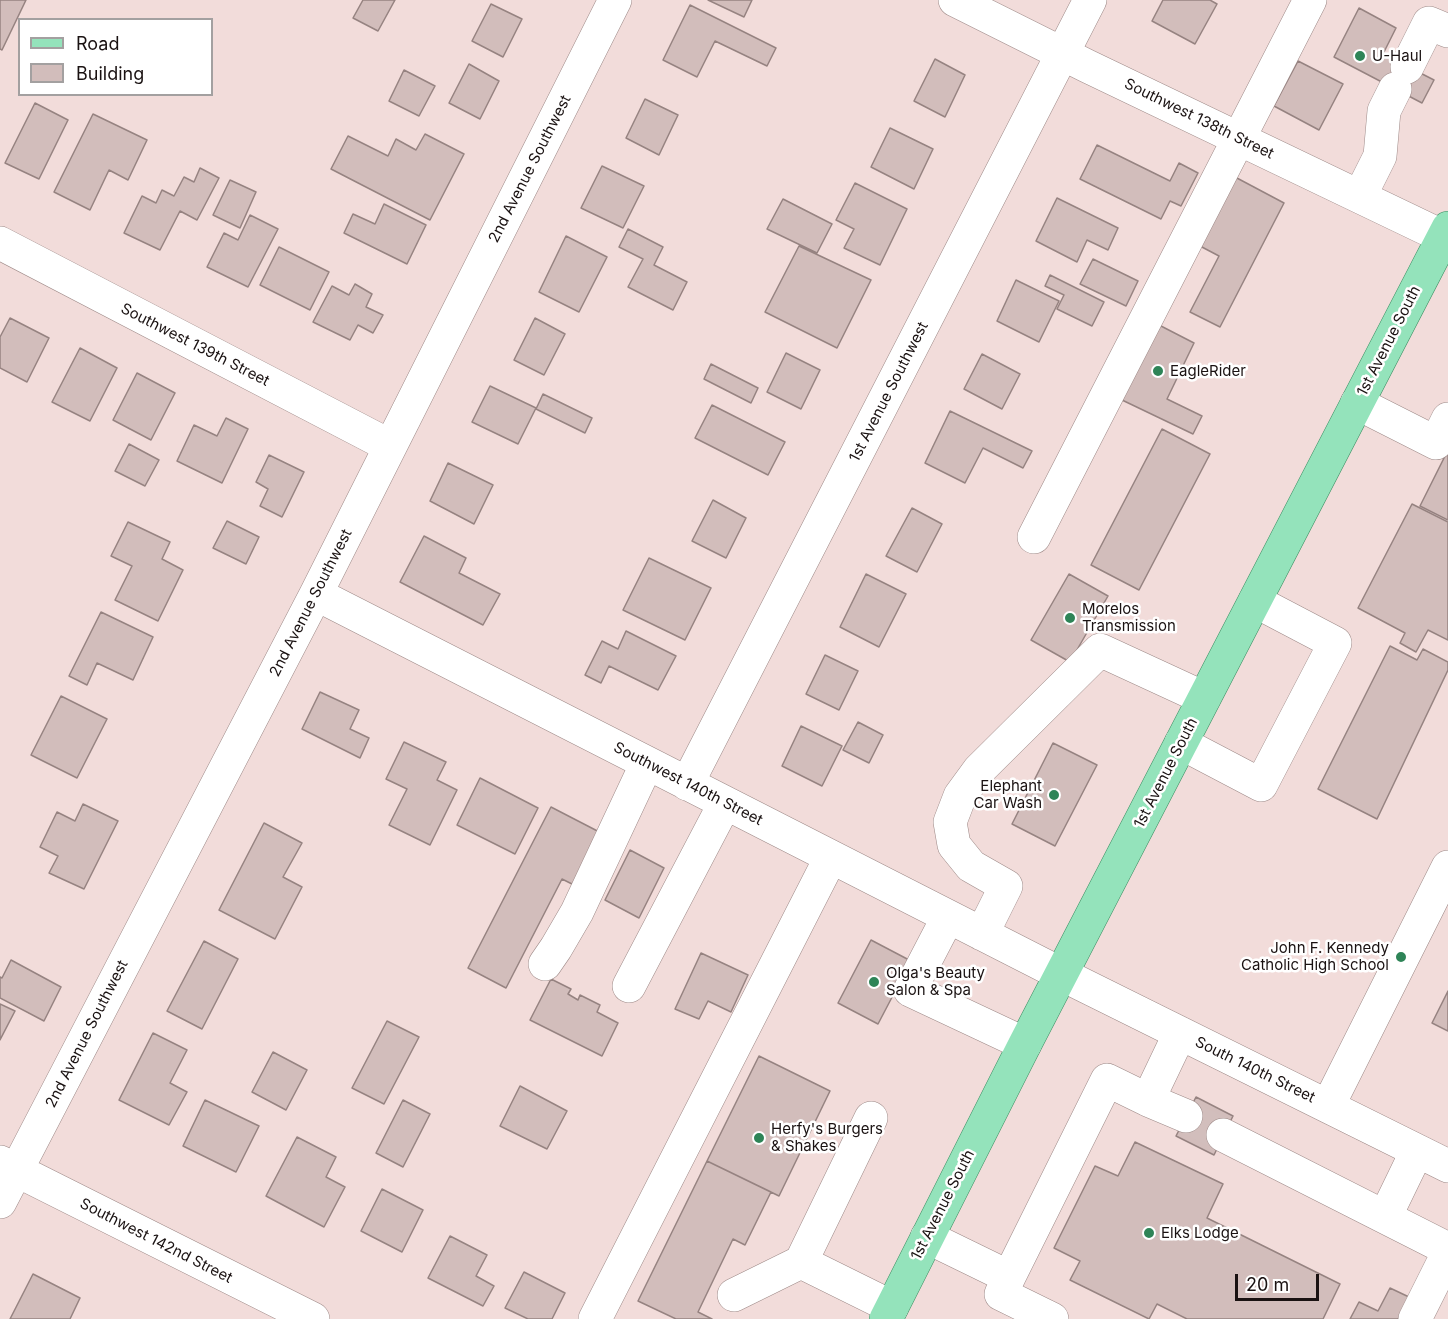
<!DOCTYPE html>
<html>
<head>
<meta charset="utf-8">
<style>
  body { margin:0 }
  #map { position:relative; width:1448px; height:1319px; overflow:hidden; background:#f2dcda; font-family:Inter,sans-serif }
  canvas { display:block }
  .legend { position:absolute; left:18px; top:18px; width:195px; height:78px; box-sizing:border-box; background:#fff; border:2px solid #a3a0a0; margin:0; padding:8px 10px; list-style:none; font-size:18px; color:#1a1212 }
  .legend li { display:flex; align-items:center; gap:12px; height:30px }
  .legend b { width:30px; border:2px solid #a3a0a0 }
  .scale { position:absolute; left:1235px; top:1274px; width:84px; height:27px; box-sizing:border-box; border:3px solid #1a1212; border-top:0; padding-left:8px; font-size:18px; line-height:21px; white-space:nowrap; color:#1a1212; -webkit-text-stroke:4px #fff; paint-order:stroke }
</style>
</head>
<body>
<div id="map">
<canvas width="1448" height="1319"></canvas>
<ul class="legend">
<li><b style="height:8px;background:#94e3bb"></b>Road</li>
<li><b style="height:16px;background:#d2bdbb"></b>Building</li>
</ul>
<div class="scale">20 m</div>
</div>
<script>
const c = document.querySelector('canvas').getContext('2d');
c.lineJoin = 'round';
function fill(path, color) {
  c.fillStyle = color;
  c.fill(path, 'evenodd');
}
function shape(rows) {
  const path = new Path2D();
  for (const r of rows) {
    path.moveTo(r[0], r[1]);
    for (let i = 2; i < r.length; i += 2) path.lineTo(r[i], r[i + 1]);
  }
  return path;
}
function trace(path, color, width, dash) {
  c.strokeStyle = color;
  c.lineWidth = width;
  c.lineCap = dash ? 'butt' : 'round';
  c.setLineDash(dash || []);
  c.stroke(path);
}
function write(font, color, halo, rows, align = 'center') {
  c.font = font + ' Inter,sans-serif';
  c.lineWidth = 5;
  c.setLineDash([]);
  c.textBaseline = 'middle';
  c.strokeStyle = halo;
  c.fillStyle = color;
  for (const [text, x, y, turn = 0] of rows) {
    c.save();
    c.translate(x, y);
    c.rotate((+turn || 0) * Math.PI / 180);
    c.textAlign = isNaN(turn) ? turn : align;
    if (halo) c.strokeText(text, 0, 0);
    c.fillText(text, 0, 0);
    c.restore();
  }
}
const building = shape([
  [0,0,26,0,2,50,0,49,0,0],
  [363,0,395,0,378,31,353,18,363,0],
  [708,0,752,0,744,17,708,0],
  [1163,0,1210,0,1217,4,1195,44,1152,21,1163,0],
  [491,4,522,19,503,57,472,41,491,4],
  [690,5,776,48,767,66,715,41,697,77,663,60,690,5],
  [1359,8,1396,28,1383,54,1434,80,1422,103,1334,57,1359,8],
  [935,59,965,75,945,117,914,101,935,59],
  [1298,61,1343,84,1319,130,1274,106,1298,61],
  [469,64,499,81,480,119,449,103,469,64],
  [404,70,435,86,419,116,389,101,404,70],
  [645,99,678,115,659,155,626,138,645,99],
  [35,103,68,120,39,179,5,163,35,103],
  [93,114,147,140,128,180,109,170,90,210,54,192,93,114],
  [890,128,933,149,914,189,871,167,890,128],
  [425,134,464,154,430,220,331,169,348,136,388,156,396,139,416,150,425,134],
  [1097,145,1170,181,1179,163,1198,173,1181,206,1170,201,1161,219,1080,179,1097,145],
  [602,166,644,186,623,228,581,208,602,166],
  [200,168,219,178,197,220,180,211,160,250,124,233,142,196,156,203,162,190,174,196,184,177,194,182,200,168],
  [1235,177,1284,203,1220,327,1190,312,1219,256,1200,246,1235,177],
  [230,180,256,192,240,228,213,215,230,180],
  [855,183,907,209,880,265,844,248,854,229,836,220,855,183],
  [1057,198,1118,228,1108,250,1087,240,1077,262,1036,241,1057,198],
  [783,199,832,224,817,253,767,229,783,199],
  [384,204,426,225,407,264,344,233,353,214,375,224,384,204],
  [250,215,278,229,248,287,207,267,224,233,238,240,250,215],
  [628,229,663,247,654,265,687,282,673,310,628,287,643,259,619,247,628,229],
  [566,236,607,257,579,312,539,292,566,236],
  [799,246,871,280,837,348,765,312,799,246],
  [279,247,329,272,310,310,260,285,279,247],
  [1093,259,1138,281,1126,306,1080,284,1093,259],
  [1050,275,1104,302,1092,326,1057,309,1064,295,1045,286,1050,275],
  [1016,280,1059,301,1039,342,997,321,1016,280],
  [355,284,372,294,366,307,383,315,373,333,358,325,350,340,313,322,332,286,349,295,355,284],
  [10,318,49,338,27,382,0,368,0,337,10,318],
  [535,318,565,334,544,375,514,360,535,318],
  [1159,325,1194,343,1167,399,1202,416,1193,434,1122,400,1159,325],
  [80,348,117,368,90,421,52,402,80,348],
  [786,353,820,370,801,409,767,392,786,353],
  [982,354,1020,374,1002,409,964,389,982,354],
  [711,364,758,388,751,403,704,379,711,364],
  [137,373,175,393,151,440,113,420,137,373],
  [490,386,536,408,518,444,472,422,490,386],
  [543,394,592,418,585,433,536,409,543,394],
  [712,405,785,442,768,475,695,438,712,405],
  [950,411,1032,451,1023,468,983,448,965,483,925,463,950,411],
  [226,418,248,429,222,483,177,461,194,425,217,436,226,418],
  [1162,429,1210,454,1139,590,1091,565,1162,429],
  [129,444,159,460,145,486,115,471,129,444],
  [1448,450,1448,520,1420,506,1448,450],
  [269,455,304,472,282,517,260,506,268,489,256,482,269,455],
  [448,463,493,485,474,524,430,501,448,463],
  [713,500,746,518,726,558,692,541,713,500],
  [1412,504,1448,522,1448,640,1428,630,1416,652,1400,643,1405,633,1358,608,1412,504],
  [912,508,942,524,917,572,886,556,912,508],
  [227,521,259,537,246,564,213,548,227,521],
  [128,522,170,542,162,559,183,570,158,621,115,600,132,566,111,556,128,522],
  [424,536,466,558,459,573,500,594,483,625,400,582,424,536],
  [649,558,711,588,685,640,623,610,649,558],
  [866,574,906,594,879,647,840,627,866,574],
  [1069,574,1108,596,1070,662,1031,640,1069,574],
  [101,612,153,637,133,680,97,663,87,685,69,676,101,612],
  [626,631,676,656,658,690,609,666,601,683,585,675,602,641,618,649,626,631],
  [1390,646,1417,660,1423,649,1448,662,1448,670,1377,819,1318,789,1390,646],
  [825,655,858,671,839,710,806,694,825,655],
  [320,692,359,710,350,729,369,738,360,758,302,729,320,692],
  [61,696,107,719,77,778,31,755,61,696],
  [858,722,883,735,869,763,843,750,858,722],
  [801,726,842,746,822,786,782,766,801,726],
  [404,742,446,762,437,780,457,790,430,845,389,825,407,789,386,779,404,742],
  [1053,743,1097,765,1055,846,1012,824,1053,743],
  [480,778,538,808,515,854,457,825,480,778],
  [83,804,118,821,84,889,49,873,58,856,40,847,57,812,75,821,83,804],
  [551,807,609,837,582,889,562,879,506,988,468,968,551,807],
  [264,823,302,843,283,877,302,887,275,939,219,910,264,823],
  [630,850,664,868,639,918,605,900,630,850],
  [871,940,911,961,878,1024,838,1003,871,940],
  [204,941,238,959,202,1029,167,1011,204,941],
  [701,953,748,975,731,1012,708,1001,699,1019,675,1009,701,953],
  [11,960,61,987,44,1021,0,998,0,977,2,978,11,960],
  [551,979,571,989,568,994,578,1000,580,995,600,1005,597,1012,618,1023,602,1056,530,1020,551,979],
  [1448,991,1448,1031,1432,1023,1448,991],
  [0,1004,15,1011,0,1040,0,1004],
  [387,1021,419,1037,384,1104,352,1088,387,1021],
  [153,1033,187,1050,170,1083,187,1092,169,1125,119,1100,153,1033],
  [273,1052,307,1070,286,1110,252,1092,273,1052],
  [759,1056,830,1091,779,1196,707,1161,759,1056],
  [520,1086,567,1111,547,1149,500,1126,520,1086],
  [1196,1097,1233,1116,1214,1155,1176,1136,1196,1097],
  [205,1100,259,1126,236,1172,183,1146,205,1100],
  [403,1100,430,1114,403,1167,376,1153,403,1100],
  [297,1137,336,1157,326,1177,345,1187,324,1227,266,1196,297,1137],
  [1135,1142,1223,1184,1207,1218,1340,1284,1323,1319,1187,1319,1157,1304,1149,1319,1070,1280,1080,1261,1054,1248,1095,1166,1118,1176,1135,1142],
  [707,1161,771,1192,745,1245,733,1239,698,1312,712,1319,676,1319,638,1301,707,1161],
  [382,1189,423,1210,402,1252,361,1231,382,1189],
  [450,1236,487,1255,476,1276,494,1286,483,1306,428,1278,450,1236],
  [524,1272,565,1293,552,1319,528,1319,505,1308,524,1272],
  [33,1274,80,1298,70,1319,10,1319,33,1274],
  [1390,1288,1409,1297,1398,1319,1350,1319,1359,1302,1378,1311,1390,1288]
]);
fill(building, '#d2bdbb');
trace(building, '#968381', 1.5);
trace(shape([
  [1186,1116,1223,1135]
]), '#d2bebc', 33, [33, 16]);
const minor = shape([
  [955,0,1087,66,1448,239],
  [1407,67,1429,23,1448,31],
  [1360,196,1380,156,1384,111,1395,89],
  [0,243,390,446],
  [1357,403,1436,443,1448,419],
  [1034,537,1310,0],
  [316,594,1061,974,1448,1166],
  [1181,743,1261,785,1335,643,1255,601],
  [687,784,1090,0],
  [948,917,910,990,1025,1044],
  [982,934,1006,886,971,866,954,845,950,822,960,796,979,770,1100,650,1204,698],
  [545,964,556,948,577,912,647,763],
  [629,986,725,803],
  [1148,1100,1180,1033],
  [1328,1106,1448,867],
  [1223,1135,1448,1249],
  [0,1162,313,1319],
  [0,1202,316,594,615,0],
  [1385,1217,1417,1151],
  [927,1237,1009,1277,1107,1080,1148,1100,1186,1116],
  [801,1262,871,1118],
  [1009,1277,1001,1294,1052,1319],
  [734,1295,801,1262,892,1307],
  [595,1319,831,857],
  [1415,1319,1448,1253]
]);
const major = shape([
  [886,1319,1025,1044,1448,228]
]);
trace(minor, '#9d8987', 34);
trace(major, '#3b8e62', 34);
trace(minor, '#fff', 33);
trace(major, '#94e3bb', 33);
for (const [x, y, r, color] of [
  [1360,56,6,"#2e8457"],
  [1158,371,6,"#2e8457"],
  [1070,618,6,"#2e8457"],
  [1054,795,6,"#2e8457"],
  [1401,957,6,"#2e8457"],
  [874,982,6,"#2e8457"],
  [759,1138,6,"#2e8457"],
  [1149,1233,6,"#2e8457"]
]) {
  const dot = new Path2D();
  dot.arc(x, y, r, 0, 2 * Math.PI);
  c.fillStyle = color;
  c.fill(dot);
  trace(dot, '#fff', 2);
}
write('15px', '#1a1212', '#fff', [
  ["U-Haul",1372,56],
  ["EagleRider",1170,371],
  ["Morelos",1082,609],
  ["Transmission",1082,626],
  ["Elephant",1042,786,"right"],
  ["Car Wash",1042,803,"right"],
  ["John F. Kennedy",1389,948,"right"],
  ["Catholic High School",1389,965,"right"],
  ["Olga's Beauty",886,973],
  ["Salon & Spa",886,990],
  ["Herfy's Burgers",771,1129],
  ["& Shakes",771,1146],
  ["Elks Lodge",1161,1233]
], 'left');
write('15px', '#1a1212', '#fff', [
  ["Southwest 138th Street",1199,119,26],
  ["2nd Avenue Southwest",530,169,-63],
  ["1st Avenue South",1389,341,-63],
  ["Southwest 139th Street",195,345,27],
  ["1st Avenue Southwest",889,392,-63],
  ["2nd Avenue Southwest",311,603,-63],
  ["1st Avenue South",1166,773,-63],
  ["Southwest 140th Street",688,784,27],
  ["2nd Avenue Southwest",87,1034,-63],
  ["South 140th Street",1255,1070,26],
  ["1st Avenue South",943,1205,-63],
  ["Southwest 142nd Street",156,1241,27]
]);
</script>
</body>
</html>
